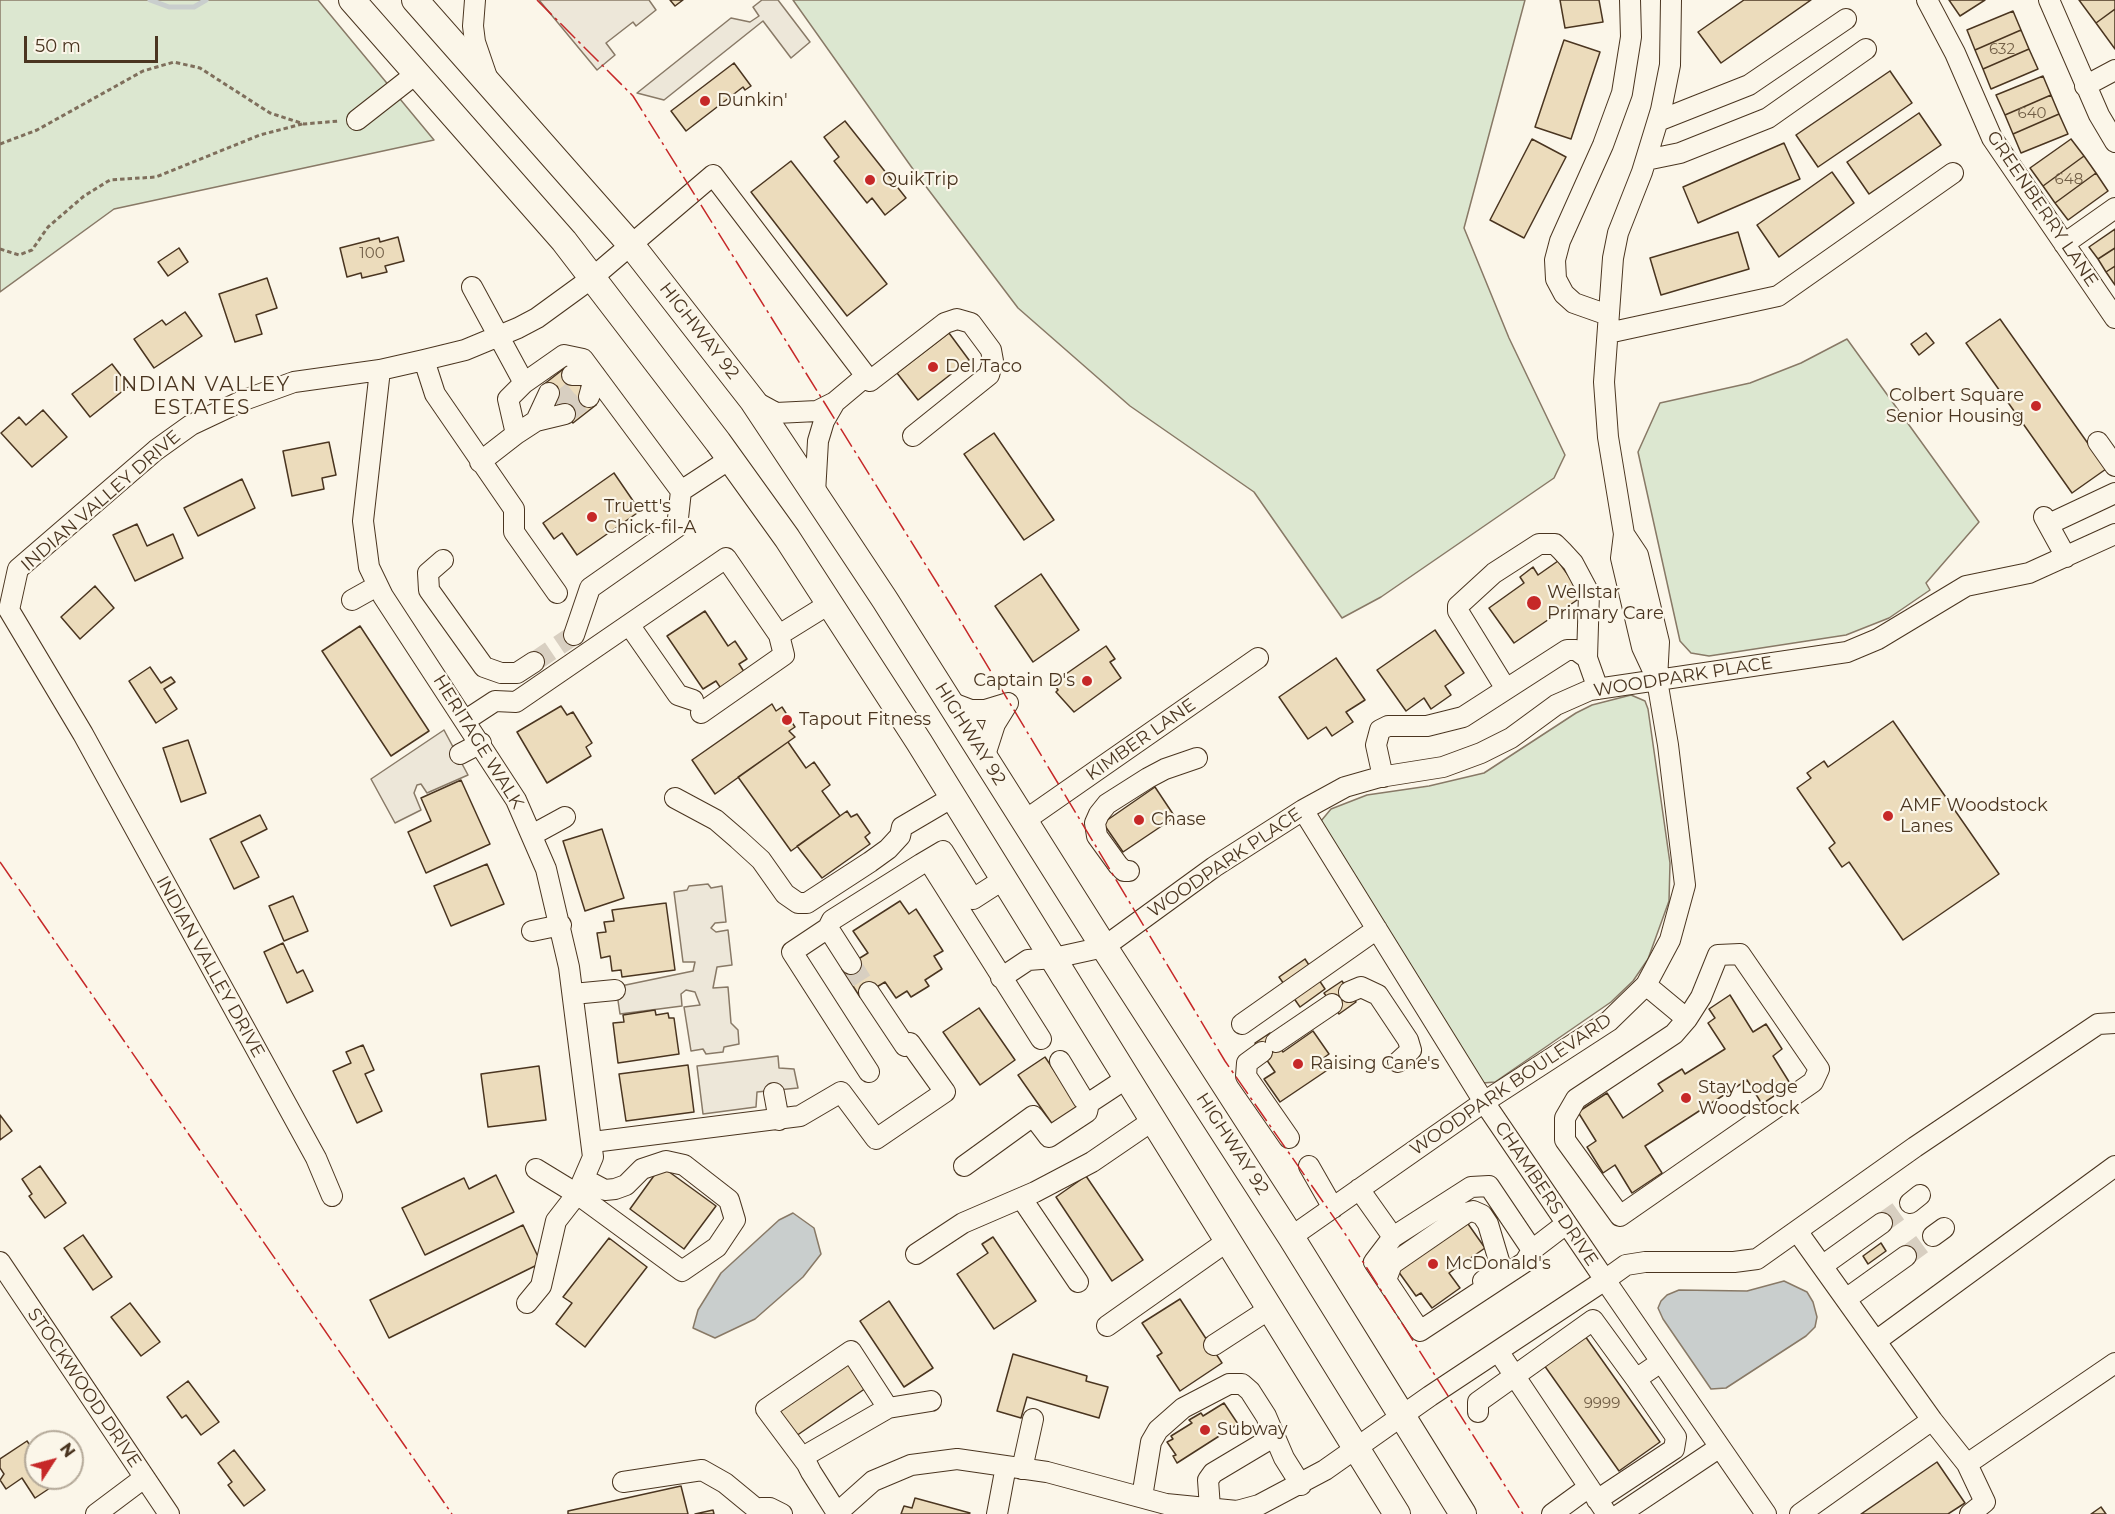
<!DOCTYPE html>
<html>
<head>
<meta charset="utf-8">
<style>
  body { margin:0 }
  #map { position:relative; width:2115px; height:1514px; overflow:hidden; background:#fbf6e9; font-family:Montserrat,sans-serif }
  canvas { display:block }
  .north { position:absolute; left:24px; top:1430px; width:60px; height:60px; box-sizing:border-box; background:#fbf6e9; border:2px solid #b4a999; border-radius:50%; rotate:54deg; font-size:16px; font-weight:700; line-height:24px; text-align:center; color:#4a3520 }
  .north::after { content:''; display:block; margin:auto; width:21px; height:27px; background:#c62828; clip-path:polygon(50% 0,100% 100%,50% 72%,0 100%) }
  .scale { position:absolute; left:24px; top:36px; width:134px; height:27px; box-sizing:border-box; border:3px solid #4a3520; border-top:0; padding-left:8px; font-size:18px; line-height:21px; white-space:nowrap; color:#4a3520; -webkit-text-stroke:4px #fbf6e9; paint-order:stroke }
</style>
</head>
<body>
<div id="map">
<canvas width="2115" height="1514"></canvas>
<div class="north">N</div>
<div class="scale">50 m</div>
</div>
<script>
const c = document.querySelector('canvas').getContext('2d');
c.lineJoin = 'round';
function fill(path, color) {
  c.fillStyle = color;
  c.fill(path, 'evenodd');
}
function shape(rows) {
  const path = new Path2D();
  for (const r of rows) {
    path.moveTo(r[0], r[1]);
    for (let i = 2; i < r.length; i += 2) path.lineTo(r[i], r[i + 1]);
  }
  return path;
}
function trace(path, color, width, dash) {
  c.strokeStyle = color;
  c.lineWidth = width;
  c.lineCap = dash ? 'butt' : 'round';
  c.setLineDash(dash || []);
  c.stroke(path);
}
function write(font, color, halo, rows, align = 'center') {
  c.font = font + ' Montserrat,sans-serif';
  c.lineWidth = 4.5;
  c.setLineDash([]);
  c.textBaseline = 'middle';
  c.strokeStyle = halo;
  c.fillStyle = color;
  for (const [text, x, y, turn = 0] of rows) {
    c.save();
    c.translate(x, y);
    c.rotate((+turn || 0) * Math.PI / 180);
    c.textAlign = isNaN(turn) ? turn : align;
    if (halo) c.strokeText(text, 0, 0);
    c.fillText(text, 0, 0);
    c.restore();
  }
}
const green = shape([
  [0,0,318,0,434,140,114,209,0,292,0,0],
  [793,0,1525,0,1464,228,1509,338,1565,455,1554,478,1381,597,1342,618,1254,492,1130,406,1018,308,915,172,793,0],
  [1847,339,1979,522,1926,583,1930,590,1889,618,1846,635,1709,656,1691,653,1680,641,1638,452,1660,403,1750,383,1801,363,1847,339],
  [1631,695,1645,701,1648,709,1670,863,1669,901,1648,959,1633,981,1611,1002,1495,1082,1483,1083,1321,821,1331,809,1367,795,1429,786,1484,773,1576,713,1592,705,1631,695]
]);
fill(green, '#dce7d0');
trace(green, '#887966', 1.5);
const parking = shape([
  [539,0,649,0,656,10,636,26,633,22,606,43,615,55,597,70,539,0],
  [762,0,778,0,810,42,791,58,763,21,664,100,637,93,731,18,750,22,759,16,753,7,762,0],
  [444,730,468,775,427,793,421,784,417,785,414,793,421,810,395,823,371,779,444,730],
  [708,884,711,888,722,886,726,922,715,923,711,928,716,932,728,930,732,965,717,967,713,988,728,987,731,1023,738,1030,739,1044,724,1047,723,1052,706,1054,703,1049,691,1051,684,1007,700,1005,695,992,686,990,681,994,682,1006,620,1014,616,987,693,971,695,962,683,962,674,892,687,890,689,886,708,884],
  [778,1056,779,1068,794,1069,798,1088,757,1092,756,1107,703,1114,697,1066,778,1056]
]);
fill(parking, '#ede7d9');
trace(parking, '#887966', 1.5);
const water = shape([
  [793,1213,814,1228,821,1254,803,1277,755,1319,715,1338,693,1328,698,1310,721,1273,779,1220,793,1213],
  [1784,1281,1807,1292,1813,1302,1817,1317,1815,1327,1806,1336,1726,1388,1711,1389,1663,1319,1658,1308,1661,1301,1667,1295,1679,1290,1747,1291,1784,1281]
]);
fill(water, '#c9cecd');
trace(water, '#887966', 1.5);
trace(shape([
  [150,0,169,7,194,7,206,0]
]), '#c9cecd', 5);
const building = shape([
  [670,0,683,0,675,6,670,0],
  [1560,0,1599,0,1603,22,1565,28,1560,0],
  [1744,0,1811,0,1721,63,1698,32,1744,0],
  [1949,0,1985,0,1960,16,1949,0],
  [2079,0,2115,0,2115,9,2096,23,2079,0],
  [2115,9,2115,49,2096,23,2115,9],
  [2013,11,2021,30,1975,50,1967,30,2013,11],
  [2021,30,2029,49,1983,69,1975,50,2021,30],
  [1564,40,1600,52,1571,139,1535,127,1564,40],
  [2029,49,2038,69,1991,89,1983,69,2029,49],
  [734,63,751,86,745,90,743,87,686,131,671,111,734,63],
  [1890,71,1912,103,1818,167,1796,135,1890,71],
  [2043,76,2051,95,2005,115,1996,95,2043,76],
  [2051,95,2059,114,2013,134,2005,115,2051,95],
  [1919,113,1941,145,1869,194,1847,162,1919,113],
  [2059,114,2068,134,2021,153,2013,134,2059,114],
  [845,121,906,198,885,215,872,198,867,203,834,161,839,157,824,137,845,121],
  [1532,139,1566,157,1524,238,1490,220,1532,139],
  [2071,139,2084,156,2043,186,2030,168,2071,139],
  [1784,143,1800,179,1698,223,1683,187,1784,143],
  [2084,156,2096,173,2055,203,2043,186,2084,156],
  [791,161,887,284,847,316,751,192,791,161],
  [1832,172,1854,203,1779,257,1757,225,1832,172],
  [2096,173,2108,191,2068,220,2055,203,2096,173],
  [2115,229,2115,248,2098,259,2089,247,2115,229],
  [1738,232,1749,269,1661,295,1650,258,1738,232],
  [398,237,404,261,385,266,387,272,362,278,361,273,347,277,340,248,379,238,380,242,398,237],
  [179,248,188,262,168,276,158,262,179,248],
  [2115,248,2115,266,2106,272,2098,259,2115,248],
  [2115,266,2115,285,2106,272,2115,266],
  [267,278,277,308,256,315,262,334,235,342,219,294,267,278],
  [185,312,202,336,154,368,134,339,162,320,166,325,185,312],
  [2000,319,2106,469,2072,493,1966,343,2000,319],
  [949,333,969,360,918,400,897,373,949,333],
  [1926,333,1934,343,1919,355,1911,344,1926,333],
  [112,364,129,386,90,417,72,394,112,364],
  [566,367,596,405,573,423,543,385,566,367],
  [43,410,67,437,32,467,1,433,19,417,26,425,43,410],
  [994,433,1054,520,1024,540,964,454,994,433],
  [329,442,336,475,322,478,324,489,292,496,283,451,329,442],
  [614,473,640,511,577,555,562,533,554,539,543,523,614,473],
  [242,479,255,508,198,536,184,508,242,479],
  [137,524,147,546,173,534,183,558,135,581,113,535,137,524],
  [1558,561,1583,596,1514,643,1489,608,1524,583,1520,577,1533,567,1538,575,1558,561],
  [1041,574,1079,630,1033,662,995,606,1041,574],
  [95,586,114,608,80,639,61,617,95,586],
  [705,611,728,646,735,641,747,659,739,664,754,687,730,702,716,681,703,689,667,636,705,611],
  [360,626,429,731,391,756,322,651,360,626],
  [1435,630,1464,673,1445,686,1451,695,1431,709,1424,698,1406,711,1377,670,1435,630],
  [1106,646,1115,659,1110,662,1121,678,1074,712,1056,692,1058,690,1053,683,1106,646],
  [1336,658,1365,700,1346,712,1353,722,1332,736,1326,727,1308,739,1279,697,1336,658],
  [150,667,161,683,171,677,175,682,164,689,177,709,156,723,129,681,150,667],
  [772,704,776,711,782,707,795,727,789,731,795,737,715,794,692,760,772,704],
  [561,706,567,715,573,712,592,743,586,747,591,756,547,783,517,732,561,706],
  [1893,721,1999,874,1903,940,1849,862,1842,867,1829,848,1835,843,1797,788,1811,778,1807,773,1824,761,1828,767,1893,721],
  [188,740,206,793,181,802,163,748,188,740],
  [788,742,806,768,814,762,830,785,822,791,840,816,791,851,738,777,788,742],
  [461,780,490,844,426,873,408,832,431,821,421,798,461,780],
  [1155,787,1175,817,1123,852,1103,823,1155,787],
  [847,811,851,817,857,814,870,833,865,837,870,844,822,878,797,846,847,811],
  [260,815,267,829,241,842,259,877,234,889,210,839,260,815],
  [602,829,624,898,585,911,563,841,602,829],
  [487,864,504,904,451,926,434,886,487,864],
  [293,896,308,931,284,941,269,906,293,896],
  [900,901,909,914,916,909,943,951,934,956,942,969,925,980,929,986,911,997,907,991,896,998,885,982,860,997,842,969,868,953,853,931,900,901],
  [666,903,675,970,622,977,621,970,612,971,610,956,601,958,597,933,606,932,604,922,614,921,612,910,666,903],
  [283,943,297,973,303,970,313,991,287,1003,264,952,283,943],
  [1305,959,1325,989,1300,1007,1279,977,1305,959],
  [1342,981,1356,1002,1339,1014,1324,993,1342,981],
  [1730,995,1753,1032,1766,1024,1782,1049,1773,1056,1791,1085,1762,1104,1747,1080,1645,1146,1662,1173,1632,1193,1615,1165,1603,1173,1587,1147,1596,1141,1578,1112,1607,1093,1623,1118,1663,1091,1658,1084,1682,1069,1685,1074,1725,1049,1708,1023,1715,1018,1709,1009,1730,995],
  [979,1008,1015,1060,980,1085,943,1032,979,1008],
  [655,1010,656,1015,668,1013,669,1018,674,1018,679,1054,618,1063,613,1023,624,1022,623,1015,655,1010],
  [1313,1031,1329,1054,1322,1059,1329,1069,1280,1102,1264,1079,1275,1072,1255,1043,1270,1033,1283,1052,1313,1031],
  [363,1045,374,1070,365,1074,382,1111,357,1123,333,1071,351,1063,346,1052,363,1045],
  [1045,1057,1079,1107,1053,1125,1018,1075,1045,1057],
  [688,1065,694,1112,626,1121,619,1074,688,1065],
  [539,1066,546,1120,488,1127,481,1074,539,1066],
  [0,1115,12,1131,0,1140,0,1115],
  [40,1166,66,1203,45,1218,29,1196,32,1194,22,1179,40,1166],
  [661,1166,716,1206,684,1249,630,1209,661,1166],
  [496,1175,514,1212,425,1255,402,1208,464,1178,469,1189,496,1175],
  [1086,1176,1143,1260,1112,1281,1056,1197,1086,1176],
  [1466,1221,1485,1248,1449,1273,1460,1288,1432,1308,1421,1293,1416,1296,1398,1271,1466,1221],
  [523,1225,541,1263,389,1338,370,1300,523,1225],
  [83,1235,112,1277,93,1290,64,1248,83,1235],
  [993,1237,1036,1301,994,1329,957,1274,988,1253,982,1244,993,1237],
  [609,1238,647,1267,585,1347,556,1324,572,1303,563,1297,609,1238],
  [1881,1243,1886,1251,1868,1264,1863,1256,1881,1243],
  [1180,1299,1222,1363,1180,1391,1157,1356,1162,1353,1142,1323,1180,1299],
  [889,1301,933,1368,904,1387,860,1321,889,1301],
  [130,1303,160,1342,141,1356,111,1317,130,1303],
  [1585,1336,1660,1442,1619,1471,1544,1365,1585,1336],
  [1013,1354,1087,1376,1086,1381,1108,1387,1099,1418,1027,1397,1021,1418,997,1411,1013,1354],
  [845,1358,866,1388,796,1436,776,1406,845,1358],
  [188,1381,219,1422,201,1435,186,1415,182,1418,167,1397,188,1381],
  [1224,1403,1238,1424,1177,1463,1173,1456,1176,1455,1167,1442,1173,1439,1171,1436,1192,1423,1189,1420,1201,1413,1203,1416,1224,1403],
  [27,1441,36,1454,36,1478,52,1478,56,1484,35,1498,22,1478,6,1489,0,1480,4,1474,0,1468,0,1459,27,1441],
  [234,1450,265,1490,244,1506,228,1485,232,1482,218,1463,234,1450],
  [1937,1462,1965,1503,1948,1514,1861,1514,1937,1462],
  [681,1486,688,1514,568,1514,568,1511,681,1486],
  [915,1498,970,1513,969,1514,901,1514,904,1506,912,1508,915,1498],
  [2101,1507,2106,1514,2091,1514,2101,1507],
  [713,1510,714,1514,695,1514,713,1510]
]);
fill(building, '#ecdcbc');
trace(building, '#4a3520', 1.5);
trace(shape([
  [557,404,580,385],
  [565,414,589,397],
  [534,662,574,635],
  [851,964,869,992],
  [1882,1223,1910,1203],
  [1906,1256,1933,1236]
]), '#d8cfc1', 20, [20, 10]);
const minor = shape([
  [475,0,473,26,475,42,487,77],
  [1927,0,1955,53,1992,138,2115,318],
  [2049,0,2099,115,2115,142],
  [2085,86,2115,70],
  [357,120,417,73],
  [1658,121,1749,85,1846,19],
  [1646,160,1680,153,1768,118,1866,49],
  [2064,244,2115,208],
  [472,287,524,383,564,355,583,359,681,491,677,527,590,588,574,635],
  [1608,315,1574,303,1564,294,1556,279,1555,260,1560,241,1603,145,1622,93,1631,37,1630,0],
  [1608,333,1778,296,1953,173],
  [424,360,435,394,514,509,514,532,557,593],
  [380,370,363,521,369,567,383,596,516,800,546,869,569,967,593,1157,577,1194,556,1221,541,1286,527,1303],
  [572,375,595,375],
  [870,381,945,323,957,319,971,323,991,350,993,361,989,375,913,436],
  [589,397,595,375],
  [536,421,549,393],
  [516,434,536,421,565,414],
  [2098,442,2115,466],
  [480,462,516,434,508,399,524,383],
  [681,491,730,459],
  [815,493,818,441,824,421,835,402],
  [2044,517,2066,557],
  [2049,524,2115,493],
  [443,560,428,573,429,590,484,667,501,673,517,673,534,662],
  [352,600,377,586],
  [630,626,678,695,693,700],
  [779,635,829,604],
  [1656,677,1642,647,1621,558,1624,534,1608,437,1604,382,1613,258,1618,233,1642,172,1661,110,1670,65,1671,0],
  [1506,689,1458,611,1458,606,1494,573,1539,544,1555,544,1562,551,1573,563,1589,593,1587,658],
  [950,702,971,710,985,710,1008,703,995,724,986,752,988,762],
  [466,720,495,701,516,702,726,558,779,635,784,655,701,713],
  [460,754,481,743],
  [1383,777,1376,745,1380,730,1388,726,1427,726,1463,717,1567,650,1576,650,1587,658,1598,689],
  [675,798,716,820,738,839,761,860,785,894,798,903,807,903,870,862,888,849,900,836,902,827,953,797],
  [1024,821,1258,658],
  [532,835,565,817],
  [928,860,1041,1039],
  [1129,871,1124,871,1118,865,1097,836,1095,823,1099,814,1107,804,1148,778,1165,769,1197,758],
  [828,928,792,952,869,1072],
  [532,931,561,925],
  [851,964,828,928,832,920,921,864,943,851,973,899,1004,879],
  [1001,978,1028,960,1054,958,1104,947,1214,867,1303,810,1345,787,1380,777,1443,767,1481,753,1511,738,1556,705,1590,690,1847,652,1878,639,1966,586,2029,573,2115,534],
  [1646,985,1687,1019,1674,1034,1576,1099,1565,1118,1565,1140,1620,1216,1813,1082,1819,1069,1740,954,1718,955,1701,997,1687,1019],
  [869,992,905,1046],
  [1349,992,1361,987,1378,995,1408,1040,1411,1050,1398,1062],
  [573,994,615,990],
  [1242,1024,1377,929],
  [1276,1042,1332,1004],
  [1262,1052,1247,1063,1246,1076,1289,1138],
  [1060,1061,1083,1099,1089,1103,1127,1078],
  [774,1093,779,1120],
  [593,1142,800,1116,841,1092,876,1139,945,1092,910,1043],
  [964,1166,1033,1116,1049,1137,1087,1112,1089,1103],
  [1309,1166,1333,1208],
  [536,1169,577,1194,682,1271,717,1247,735,1220,729,1200,684,1165,666,1161,642,1169,626,1185,615,1189,605,1190,584,1179],
  [1359,1189,1393,1237],
  [332,1196,316,1158,83,734,9,610,18,569,156,450,191,425,244,400,294,382,380,370,424,360,465,350,518,328,537,318,592,278,713,175,866,376,835,402,817,411,776,413,754,401],
  [1022,1199,1078,1282],
  [1910,1203,1920,1195],
  [1797,1231,1932,1420],
  [1933,1236,1944,1228],
  [1291,1237,1484,1102,1609,1021,1646,985,1670,940,1685,885,1668,745,1657,680,1659,642,1638,555,1624,534],
  [1532,1250,1489,1186,1471,1187,1393,1237,1374,1262,1420,1331,1525,1262,1532,1250,1566,1224],
  [916,1254,963,1223,1035,1192,1092,1162,1152,1121],
  [0,1262,169,1514],
  [1822,1266,1882,1223],
  [1386,1280,1392,1264,1466,1213,1473,1211,1482,1215,1488,1224,1500,1264,1499,1269,1483,1281],
  [1846,1299,1906,1256],
  [1107,1326,1229,1240],
  [1876,1341,2115,1166],
  [1214,1345,1271,1308],
  [1498,1351,1607,1514],
  [1478,1412,1478,1402,1593,1320,1636,1379],
  [807,1464,766,1409,851,1351,888,1408],
  [1967,1464,1985,1502,1970,1514],
  [1022,1469,1033,1419],
  [623,1482,702,1470,725,1483,759,1511],
  [1142,1497,1151,1442,1158,1430,1183,1408,1229,1384,1242,1384,1250,1391,1266,1416,1284,1458,1301,1485],
  [1597,1500,1674,1449,1676,1437,1636,1379,1661,1362],
  [1210,1508,1208,1480,1213,1473,1275,1436],
  [837,1513,811,1472,806,1462,808,1454,888,1408,931,1401],
  [96,1514,144,1478],
  [757,1514,761,1508,770,1508,782,1514],
  [836,1514,873,1481,911,1465,957,1459,1047,1472,1166,1504,1237,1511,1259,1505,1325,1470,1430,1396,1605,1280,1484,1102,1303,810],
  [997,1514,1006,1466],
  [1552,1514,1589,1487],
  [1620,1514,1720,1447],
  [1766,1514,1605,1280,1626,1265,1645,1262,1734,1262,1757,1259,1915,1147,2098,1024,2115,1023],
  [1800,1514,1932,1420,1967,1464,2115,1363]
]);
const major = shape([
  [352,0,564,241,718,442,787,538,919,742,1397,1514],
  [415,0,632,246,753,401,885,600,1104,947,1291,1237,1463,1514]
]);
trace(minor, '#4a3520', 22);
trace(major, '#4a3520', 28);
trace(shape([
  [0,144,37,130,143,71,174,62,200,68,270,113,304,124,340,121],
  [0,249,19,255,32,250,48,227,84,196,110,180,156,177,260,135,302,124]
]), '#7f6f5c', 3, [4.5, 3]);
trace(minor, '#fbf6e9', 20);
trace(major, '#fbf6e9', 26);
trace(shape([
  [537,0,633,96,952,607,1225,1061,1344,1232,1523,1514],
  [0,862,452,1514]
]), '#c62828', 1.5, [21, 4.5, 3, 4.5]);
for (const [x, y, r, color] of [
  [705,101,6,"#c62828"],
  [870,180,6,"#c62828"],
  [933,367,6,"#c62828"],
  [2036,406,6,"#c62828"],
  [592,517,6,"#c62828"],
  [1534,603,8,"#c62828"],
  [1087,681,6,"#c62828"],
  [787,720,6,"#c62828"],
  [1888,816,6,"#c62828"],
  [1139,820,6,"#c62828"],
  [1298,1064,6,"#c62828"],
  [1686,1098,6,"#c62828"],
  [1433,1264,6,"#c62828"],
  [1205,1430,6,"#c62828"]
]) {
  const dot = new Path2D();
  dot.arc(x, y, r, 0, 2 * Math.PI);
  c.fillStyle = color;
  c.fill(dot);
  trace(dot, '#fbf6e9', 2);
}
write('15px', '#725f47', null, [
  ["632",2002,50],
  ["640",2032,114],
  ["648",2069,180],
  ["100",372,254],
  ["9999",1602,1404]
]);
write('18px', '#4a3520', '#fbf6e9', [
  ["Dunkin'",717,101],
  ["QuikTrip",882,180],
  ["Del Taco",945,367],
  ["Colbert Square",2024,396,"right"],
  ["Senior Housing",2024,417,"right"],
  ["Truett's",604,507],
  ["Chick-fil-A",604,528],
  ["Wellstar",1547,593],
  ["Primary Care",1547,614],
  ["Captain D's",1075,681,"right"],
  ["Tapout Fitness",799,720],
  ["AMF Woodstock",1900,806],
  ["Lanes",1900,827],
  ["Chase",1151,820],
  ["Raising Cane's",1310,1064],
  ["Stay Lodge",1698,1088],
  ["Woodstock",1698,1109],
  ["McDonald's",1445,1264],
  ["Subway",1217,1430]
], 'left');
write('18px', '#4a3520', '#fbf6e9', [
  ["GREENBERRY LANE",2042,209,56],
  ["HIGHWAY 92",699,331,52],
  ["INDIAN VALLEY DRIVE",101,501,-41],
  ["WOODPARK PLACE",1683,677,-9],
  ["HIGHWAY 92",970,734,58],
  ["KIMBER LANE",1141,740,-35],
  ["HERITAGE WALK",478,742,58],
  ["WOODPARK PLACE",1225,863,-34],
  ["INDIAN VALLEY DRIVE",210,967,61],
  ["WOODPARK BOULEVARD",1511,1085,-34],
  ["HIGHWAY 92",1232,1144,57],
  ["CHAMBERS DRIVE",1546,1194,56],
  ["STOCKWOOD DRIVE",84,1388,56]
]);
c.letterSpacing = '1.5px';
write('20px', '#4a3520', '#fbf6e9', [
  ["INDIAN VALLEY",202,385],
  ["ESTATES",202,408]
]);
c.letterSpacing = '0px';
</script>
</body>
</html>
